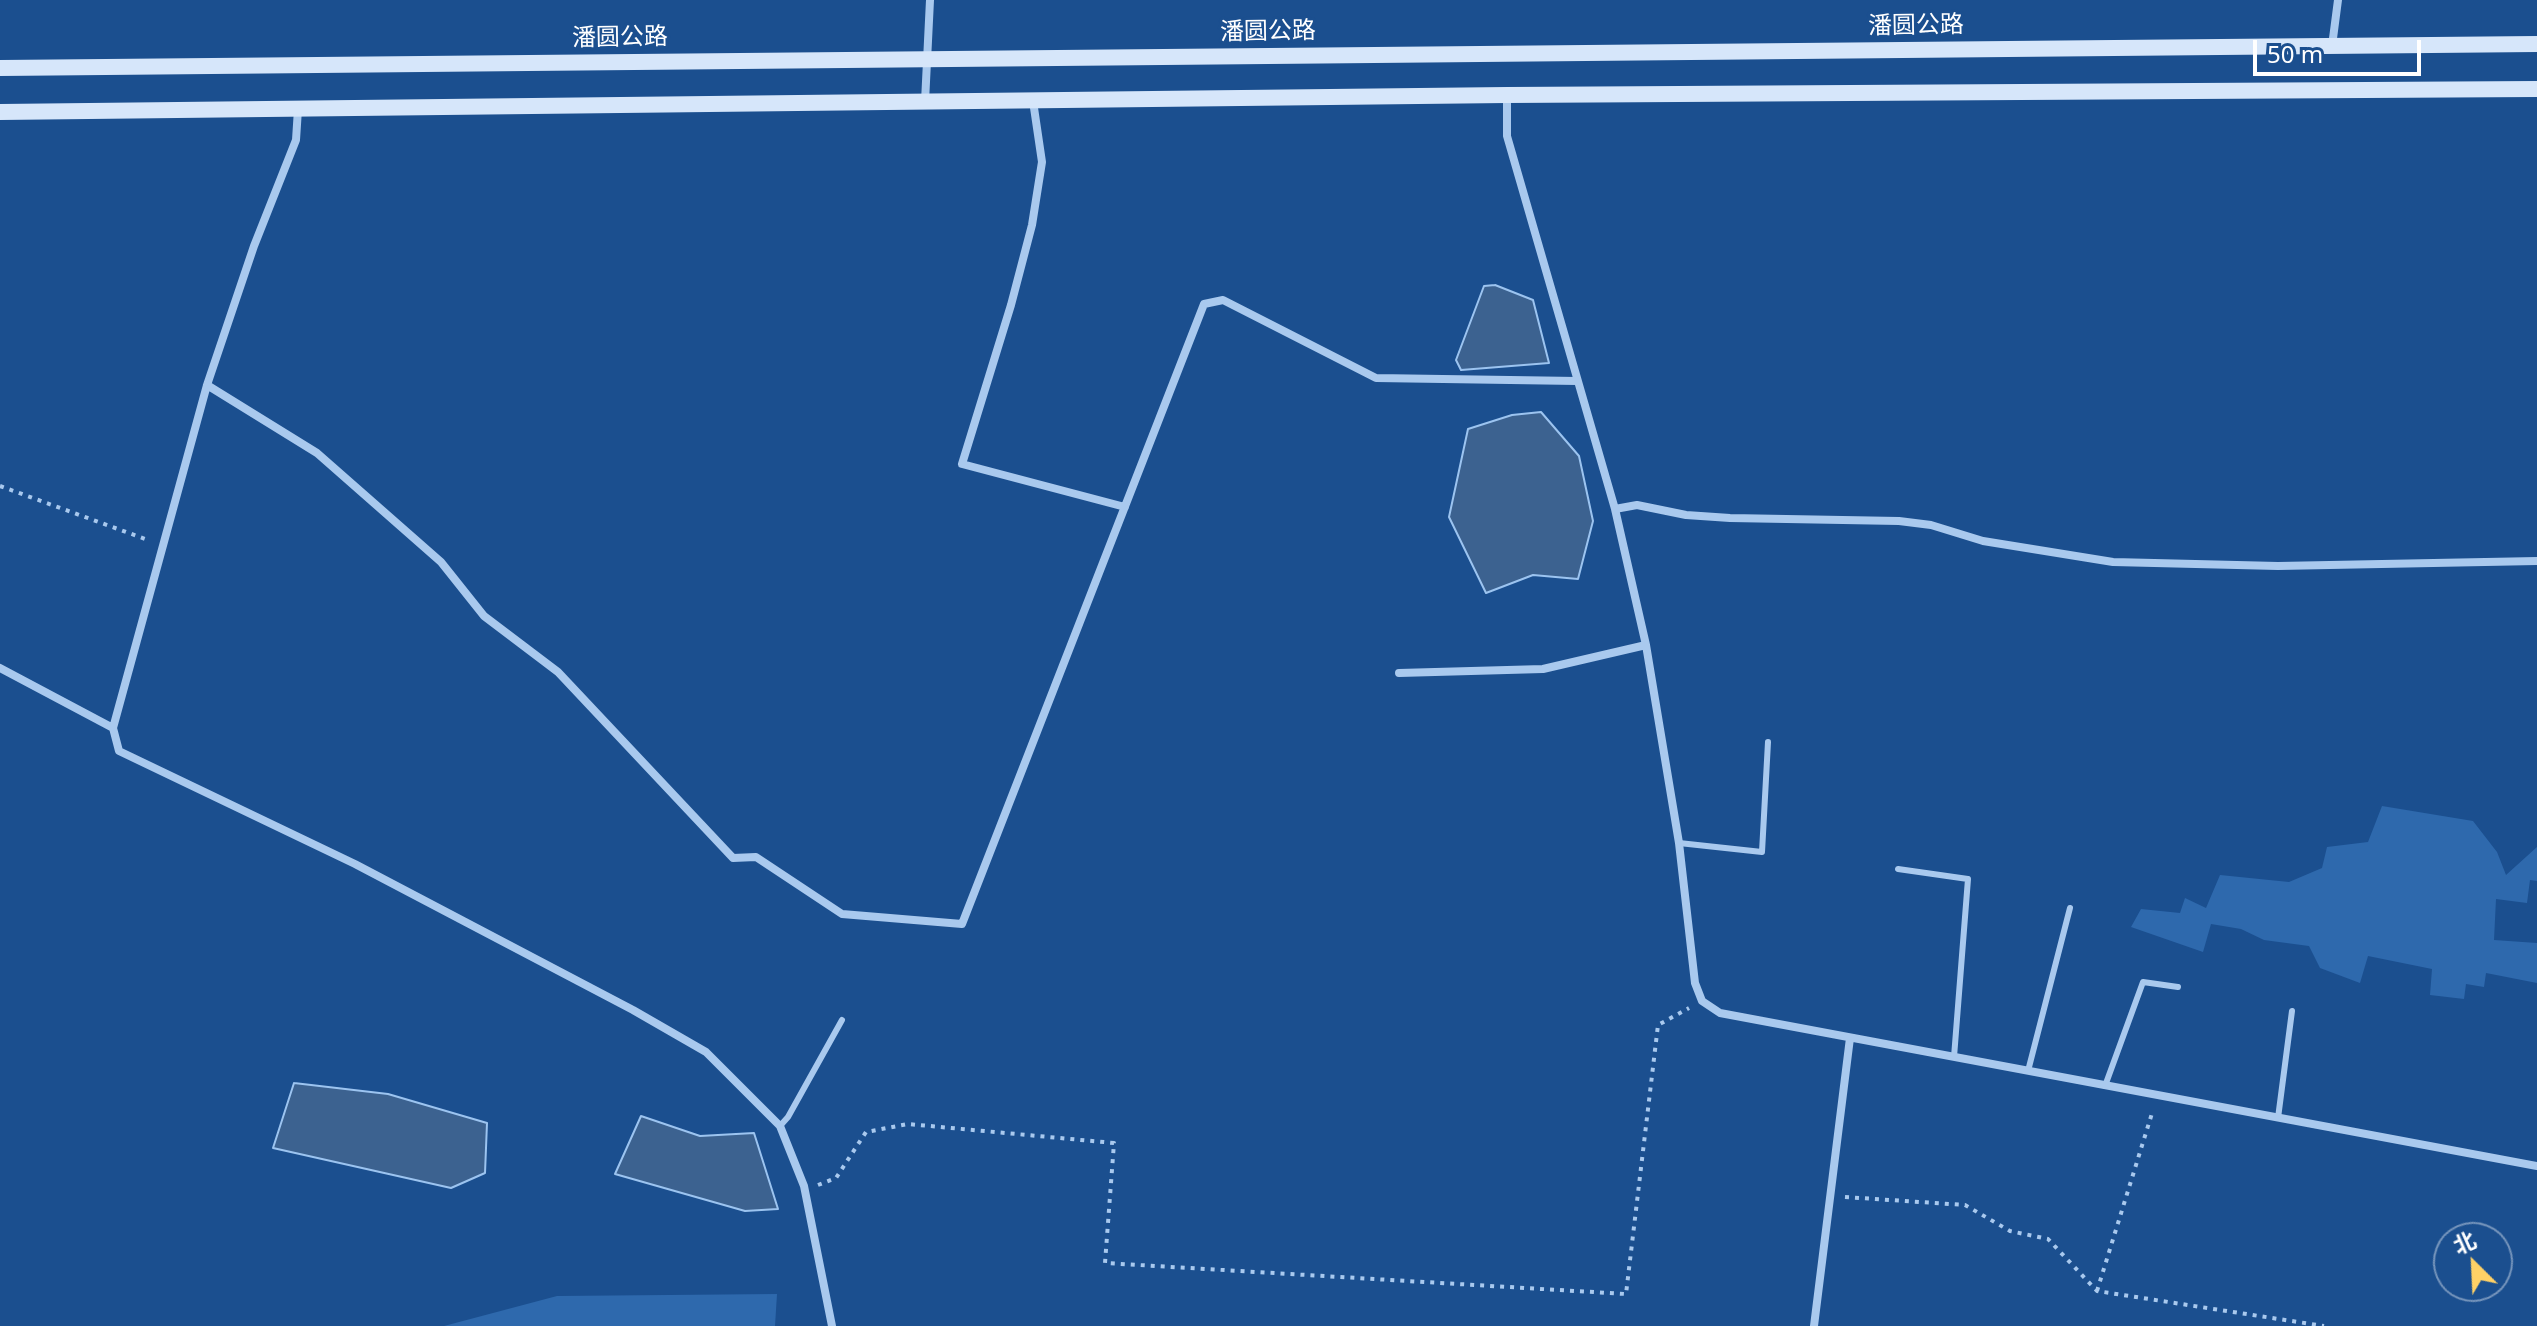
<!DOCTYPE html>
<html>
<head>
<meta charset="utf-8">
<style>
  body { margin:0 }
  #map { position:relative; width:2537px; height:1326px; overflow:hidden; background:#1b4f8f; font-family:"Noto Sans","Noto Sans SC",sans-serif }
  canvas { display:block }
  .north { position:absolute; left:2433px; top:1222px; width:80px; height:80px; box-sizing:border-box; background:#1b4f8f; border:2px solid #7695bc; border-radius:50%; rotate:336deg; font-size:22px; font-weight:700; line-height:32px; text-align:center; color:#fff }
  .north::after { content:''; display:block; margin:auto; width:28px; height:36px; background:#ffd166; clip-path:polygon(50% 0,100% 100%,50% 72%,0 100%) }
  .scale { position:absolute; left:2253px; top:40px; width:168px; height:36px; box-sizing:border-box; border:4px solid #fff; border-top:0; padding-left:10px; font-size:24px; line-height:28px; white-space:nowrap; color:#fff; -webkit-text-stroke:6px #1b4f8f; paint-order:stroke }
</style>
</head>
<body>
<div id="map">
<canvas width="2537" height="1326"></canvas>
<div class="north">北</div>
<div class="scale">50 m</div>
</div>
<script>
const c = document.querySelector('canvas').getContext('2d');
c.lineJoin = 'round';
function fill(path, color) {
  c.fillStyle = color;
  c.fill(path, 'evenodd');
}
function shape(rows) {
  const path = new Path2D();
  for (const r of rows) {
    path.moveTo(r[0], r[1]);
    for (let i = 2; i < r.length; i += 2) path.lineTo(r[i], r[i + 1]);
  }
  return path;
}
function trace(path, color, width, dash) {
  c.strokeStyle = color;
  c.lineWidth = width;
  c.lineCap = dash ? 'butt' : 'round';
  c.setLineDash(dash || []);
  c.stroke(path);
}
function write(font, color, halo, rows, align = 'center') {
  c.font = font + ' "Noto Sans","Noto Sans SC",sans-serif';
  c.lineWidth = 6;
  c.setLineDash([]);
  c.textBaseline = 'middle';
  c.strokeStyle = halo;
  c.fillStyle = color;
  for (const [text, x, y, turn = 0] of rows) {
    c.save();
    c.translate(x, y);
    c.rotate((+turn || 0) * Math.PI / 180);
    c.textAlign = isNaN(turn) ? turn : align;
    if (halo) c.strokeText(text, 0, 0);
    c.fillText(text, 0, 0);
    c.restore();
  }
}
fill(shape([
  [2382,806,2473,821,2497,852,2506,875,2537,847,2537,881,2530,880,2527,903,2496,899,2494,940,2537,943,2537,983,2486,973,2484,987,2466,984,2464,999,2430,995,2432,969,2368,956,2360,983,2320,968,2309,946,2264,940,2241,929,2211,924,2203,952,2131,927,2141,909,2180,913,2185,898,2206,908,2220,875,2289,882,2322,868,2327,847,2368,842],
  [777,1294,775,1326,444,1326,557,1296]
]), '#2e69ad');
const water = shape([
  [1495,285,1533,300,1549,363,1461,370,1456,360,1484,286,1495,285],
  [1541,412,1579,456,1593,521,1578,579,1533,575,1486,593,1449,517,1468,429,1512,415,1541,412],
  [294,1083,388,1094,487,1123,485,1173,451,1188,273,1148,294,1083],
  [641,1116,700,1136,754,1133,778,1209,745,1211,615,1174,641,1116]
]);
fill(water, '#3c6290');
trace(water, '#9cc4f0', 2);
trace(shape([
  [0,486,148,540],
  [818,1185,836,1178,866,1132,908,1124,1114,1143,1105,1263,1626,1294,1658,1025,1689,1008],
  [1845,1197,1965,1205,2010,1231,2048,1239,2097,1291,2324,1326],
  [2097,1291,2153,1110]
]), '#a9c9ee', 4, [4, 6]);
trace(shape([
  [1679,843,1762,852,1768,742],
  [1898,869,1968,879,1954,1057],
  [2028,1071,2070,908],
  [2105,1086,2143,982,2178,987],
  [2278,1118,2292,1011],
  [780,1126,788,1117,842,1020]
]), '#a9c9ee', 6);
trace(shape([
  [2332,46,2338,0],
  [1507,95,1507,136,1615,509,1646,645,1679,843,1695,983,1702,1001,1720,1013,2537,1166],
  [1033,101,1042,162,1032,225,1011,305,962,464,1125,507],
  [925,102,930,0],
  [207,385,317,453,441,562,484,616,558,672,733,858,756,857,842,914,962,924,1204,304,1223,300,1376,378,1577,381],
  [1615,509,1637,505,1686,515,1730,518,1899,521,1931,525,1983,541,2113,562,2278,566,2537,561],
  [0,668,113,728,119,751,355,864,633,1010,706,1052,780,1126,804,1186,832,1326],
  [1399,673,1543,669,1646,645],
  [113,728,207,385,254,246,296,140,298,109],
  [1814,1326,1850,1038]
]), '#a9c9ee', 8);
trace(shape([
  [0,68,2537,44],
  [0,112,1507,95,2537,89]
]), '#d6e6fa', 16);
write('24px', '#fff', '#1b4f8f', [
  ["潘圆公路",1916,26,-1],
  ["潘圆公路",1268,32,-1],
  ["潘圆公路",620,38,-1]
]);
</script>
</body>
</html>
